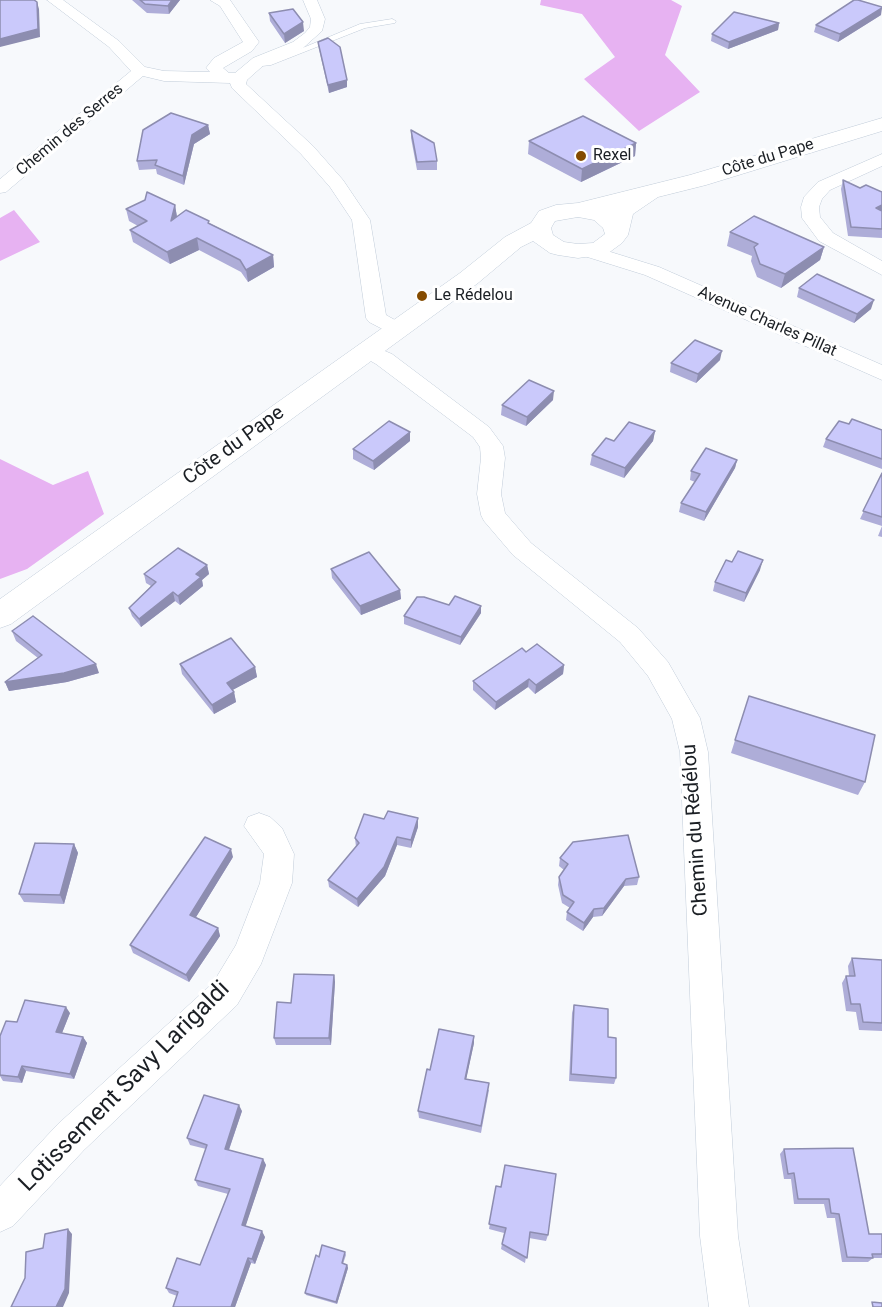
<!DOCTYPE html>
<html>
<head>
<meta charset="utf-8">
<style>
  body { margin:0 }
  canvas { display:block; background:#f7f9fc }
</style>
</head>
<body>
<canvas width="882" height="1307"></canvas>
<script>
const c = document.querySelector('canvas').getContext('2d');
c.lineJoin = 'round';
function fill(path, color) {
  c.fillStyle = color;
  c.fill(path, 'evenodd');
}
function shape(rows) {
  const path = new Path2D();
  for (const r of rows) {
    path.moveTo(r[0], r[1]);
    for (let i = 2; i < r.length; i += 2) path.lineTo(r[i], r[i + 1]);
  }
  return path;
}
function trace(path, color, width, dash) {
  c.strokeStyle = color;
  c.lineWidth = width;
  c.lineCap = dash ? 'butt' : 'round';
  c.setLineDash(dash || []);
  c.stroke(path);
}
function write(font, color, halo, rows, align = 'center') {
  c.font = font + ' Roboto,sans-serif';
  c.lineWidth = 6;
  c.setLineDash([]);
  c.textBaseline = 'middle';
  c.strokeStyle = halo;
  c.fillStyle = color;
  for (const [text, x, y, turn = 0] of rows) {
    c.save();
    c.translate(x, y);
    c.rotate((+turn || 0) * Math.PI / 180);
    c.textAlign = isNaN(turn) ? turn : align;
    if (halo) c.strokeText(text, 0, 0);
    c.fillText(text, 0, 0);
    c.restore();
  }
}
fill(shape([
  [541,0,671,0,682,6,665,55,700,92,639,131,584,79,615,57,582,14,540,5],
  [14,210,40,242,0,261,0,218],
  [0,459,53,485,88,471,104,514,27,569,0,579]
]), '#e7b2f2');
const service = shape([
  [392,19,396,21,395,23,365,28,271,65,253,67,249,65,305,47,360,24,392,19]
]);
const minor = shape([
  [47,0,63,0,119,41,145,67,164,71,210,72,206,68,214,58,243,42,220,6,210,0,230,0,259,42,252,51,223,68,229,73,235,73,253,58,293,42,305,33,310,27,311,19,303,0,317,0,325,19,322,31,303,48,265,64,247,80,246,84,313,146,343,180,370,220,386,315,404,325,407,329,404,333,397,335,390,333,369,322,366,318,352,220,330,187,301,154,232,88,230,83,164,81,143,76,6,192,0,193,0,179,131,71,109,47,47,0],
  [882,154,882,166,830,190,822,199,819,207,820,217,833,233,882,261,882,275,819,241,802,218,801,207,804,197,818,182,882,154],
  [588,245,659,267,882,365,882,380,645,275,581,255,578,251,581,247,588,245],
  [368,344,392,354,489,427,503,446,505,458,501,494,505,513,531,543,638,628,668,662,700,718,708,752,738,1236,749,1307,709,1307,700,1236,680,752,672,719,648,676,620,642,513,555,484,521,481,515,477,494,481,458,480,447,473,437,376,364,360,355,357,350,360,345,368,344],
  [259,813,270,817,282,828,294,854,292,883,261,964,237,1005,84,1150,13,1226,0,1232,0,1186,58,1124,213,983,236,945,260,883,264,854,244,826,248,817,259,813]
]);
const secondary = shape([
  [882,118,882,131,706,185,658,197,633,214,628,235,622,243,607,254,578,258,558,255,550,253,533,241,521,247,478,283,11,624,0,628,0,599,460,273,505,237,531,223,539,211,556,205,578,203,690,175,882,118],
  [578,217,594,220,603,228,605,234,593,243,578,244,564,242,553,235,551,228,555,221,578,217]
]);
trace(service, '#c1ccd9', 1);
trace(minor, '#c1ccd9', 1);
trace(secondary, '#c1ccd9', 1);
fill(service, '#fff');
fill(minor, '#fff');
fill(secondary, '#fff');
fill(shape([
  [132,0,180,0,169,14,147,13],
  [269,13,304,31,285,43,270,21],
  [881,15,838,42,814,32,816,25],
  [779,23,778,30,728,49,711,41,712,34],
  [318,42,347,80,347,87,329,93,319,49],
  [208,125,210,134,194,144,184,185,157,174,156,169,139,170,137,161],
  [411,130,437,161,437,170,417,170,411,138],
  [529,141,636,143,635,156,581,182,528,154],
  [843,180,860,188,882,192,882,238,848,236,841,189],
  [175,205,177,217,209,221,209,223,273,255,274,267,248,282,241,272,199,250,170,264,133,242,130,230,138,226,129,221,126,209],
  [730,232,824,247,820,260,781,288,757,277,751,261,752,256,727,246],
  [799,288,871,309,854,323,797,297],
  [720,360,696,383,670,372,671,363],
  [553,400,526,426,501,415,502,405],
  [849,424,882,430,882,469,823,447,826,439],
  [655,431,653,441,624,478,590,465,592,455,614,441],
  [410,441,374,470,353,459,353,449],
  [737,460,735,468,704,521,679,512,681,503,695,482,690,480,691,471],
  [882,473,882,537,878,536,882,526,860,519],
  [207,565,209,574,202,580,203,586,180,605,175,601,141,627,132,616,129,608,151,586,146,583,144,574],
  [331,569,400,590,401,599,361,615,332,578],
  [760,570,744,602,713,591,715,582],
  [449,605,481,613,460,645,404,624,404,616],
  [12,631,99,673,67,682,9,691,5,682,38,658,16,641],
  [526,652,564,665,563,674,535,694,528,687,495,710,473,690,473,681],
  [180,664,255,667,257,677,232,690,234,692,236,702,214,714,182,674],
  [749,696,865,782,858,795,731,753],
  [418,827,411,848,397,845,385,876,358,907,329,887,328,880,356,847,355,838],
  [74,844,78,853,64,904,24,902,19,894],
  [233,857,196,917,218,928,220,936,189,982,133,953,130,945],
  [560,858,639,877,637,885,624,886,602,916,593,917,583,931,566,920,567,912,570,908,562,903,558,885,559,877,564,870,559,866],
  [852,958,882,960,882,1031,859,1030,856,1012,846,1011,842,983,846,976,849,976,848,966],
  [334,975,335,982,331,1045,276,1045,274,1038,291,1003],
  [574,1005,608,1037,616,1078,614,1084,569,1081,572,1013],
  [70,1013,62,1033,83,1037,87,1043,74,1079,26,1071,22,1083,3,1081,0,1076,0,1036,17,1022],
  [474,1043,466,1079,489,1090,481,1133,419,1118,418,1111,430,1070],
  [242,1111,229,1150,263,1159,266,1165,245,1227,265,1237,255,1264,251,1263,235,1307,173,1307,177,1296,169,1293,166,1288,200,1265,228,1194,198,1186,195,1180,206,1149,190,1145,187,1138],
  [784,1149,869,1234,882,1234,882,1258,873,1258,868,1262,842,1262,835,1218,827,1218,824,1204,794,1204,791,1179,784,1179,780,1154],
  [496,1186,548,1235,546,1241,529,1238,525,1263,501,1249,504,1233,489,1229],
  [345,1252,346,1255,343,1264,347,1265,348,1268,337,1304,306,1295,305,1293,319,1257]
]), '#aeadd8');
fill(shape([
  [172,0,180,0,169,14,168,6],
  [37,2,39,9,40,37,0,47,0,39],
  [882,8,881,15,838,42,840,34],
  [303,22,304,31,285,43,284,34],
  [779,23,778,30,728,49,729,42],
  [347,80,347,87,329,93,328,85],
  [208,125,210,134,194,144,184,185,183,176,192,135],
  [636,143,635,156,581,182,582,169],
  [175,205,177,217,171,221],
  [882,205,882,212,876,208],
  [197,238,199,250,170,264,167,252],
  [824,247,820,260,781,288,785,274],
  [273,255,274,267,248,282,246,270],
  [874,300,871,309,854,323,857,314],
  [722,351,720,360,696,383,698,374],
  [554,391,553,400,526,426,527,417],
  [655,431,653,441,624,478,625,468],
  [410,432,410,441,374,470,373,461],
  [737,460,735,468,704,521,706,512],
  [763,560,760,570,744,602,746,593],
  [207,565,209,574,202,580,203,586,180,605,178,596,196,574],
  [400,590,401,599,361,615,360,606],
  [173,592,175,601,141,627,139,619],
  [481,606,481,613,460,645,461,637],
  [96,664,99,673,67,682,9,691,5,682],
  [564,665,563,674,535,694,536,685],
  [255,667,257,677,229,692,227,683],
  [529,679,528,687,495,710,496,702],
  [234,692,236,702,214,714,212,705],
  [418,818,418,827,411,848,411,840],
  [397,837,397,845,385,876,358,907,357,899],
  [74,844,78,853,64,904,60,895],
  [231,849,233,857,193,922,190,915],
  [626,879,624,886,602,916,604,908],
  [594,909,593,917,583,931,584,923],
  [218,928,220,936,189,982,186,975],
  [334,975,335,982,331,1045,329,1038],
  [66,1007,70,1013,60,1038,56,1032],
  [474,1036,474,1043,465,1085,465,1079],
  [83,1037,87,1043,74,1079,70,1074],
  [22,1066,26,1071,22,1083,18,1077],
  [239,1105,242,1111,227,1155,225,1149],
  [263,1159,266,1165,244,1231,242,1225],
  [68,1229,72,1234,69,1293,63,1307,56,1307],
  [262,1231,265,1237,255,1264,252,1259],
  [248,1258,251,1263,235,1307,231,1307],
  [347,1265,348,1268,337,1304,336,1302]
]), '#8d8db0');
const building = shape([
  [0,0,34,0,37,2,38,29,0,39,0,0],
  [140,0,172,0,168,6,145,4,140,0],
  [854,0,858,0,882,7,882,8,840,34,816,25,854,0],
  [293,9,303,22,284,34,269,13,293,9],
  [734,12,779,23,729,42,712,34,734,12],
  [328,38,340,47,347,80,328,85,318,42,328,38],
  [171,113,208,125,192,135,183,176,155,165,157,160,137,161,143,130,171,113],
  [583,116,636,143,582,169,529,141,583,116],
  [411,130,434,143,437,161,417,162,411,130],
  [843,180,860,188,866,185,882,192,882,205,876,208,882,211,882,229,851,227,843,180],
  [147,192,175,205,171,221,186,210,209,221,208,223,273,255,246,270,240,260,197,238,167,252,130,230,147,221,126,209,145,200,147,192],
  [754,216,824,247,785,274,760,264,754,247,758,244,730,232,754,216],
  [817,274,874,300,857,314,799,288,817,274],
  [695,340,722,351,698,374,671,363,695,340],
  [529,380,554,391,527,417,502,405,529,380],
  [852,419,882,430,882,459,826,439,839,421,849,424,852,419],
  [389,421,410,432,373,461,353,449,389,421],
  [629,422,655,431,625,468,592,455,606,438,614,441,629,422],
  [706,448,737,460,706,512,681,503,700,474,691,471,706,448],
  [882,473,882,517,863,511,882,473],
  [178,548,207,565,196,574,201,577,178,596,173,592,139,619,129,608,156,582,144,574,178,548],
  [738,551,763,560,746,593,715,582,726,560,732,562,738,551],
  [369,552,400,590,360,606,331,569,369,552],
  [455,596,481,606,461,637,404,616,417,597,424,597,449,605,455,596],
  [33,616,96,664,64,673,5,682,42,655,12,631,33,616],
  [231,638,255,667,227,683,234,692,212,705,180,664,231,638],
  [537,644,564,665,536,685,529,679,496,702,473,681,522,648,526,652,537,644],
  [749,696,875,735,865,782,735,740,749,696],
  [388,811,418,818,411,840,397,837,384,867,357,899,328,880,359,843,355,838,364,814,384,819,388,811],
  [628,835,639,877,626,879,604,908,594,909,584,923,567,912,574,902,563,895,559,877,568,864,560,858,573,842,628,835],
  [205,837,231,849,190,915,218,928,186,975,130,945,205,837],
  [35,843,74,844,60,895,19,894,35,843],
  [852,958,882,960,882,1023,863,1022,860,1004,851,1004,846,976,855,976,852,958],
  [294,974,334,975,329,1038,274,1038,277,1002,291,1003,294,974],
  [25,1000,66,1007,56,1032,83,1037,70,1074,22,1066,18,1077,0,1075,0,1036,6,1021,17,1022,25,1000],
  [574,1005,608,1009,608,1037,616,1038,616,1078,571,1074,574,1005],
  [439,1029,474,1036,465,1079,489,1083,481,1126,418,1111,427,1069,430,1070,439,1029],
  [204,1095,239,1105,225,1149,263,1159,242,1225,262,1231,252,1259,248,1258,231,1307,173,1307,178,1292,166,1288,177,1258,200,1265,230,1189,195,1180,207,1145,187,1138,204,1095],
  [853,1148,869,1234,882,1234,882,1254,872,1254,873,1258,847,1257,839,1214,831,1213,829,1199,798,1199,794,1173,788,1174,784,1149,853,1148],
  [505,1165,556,1174,548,1235,530,1232,527,1258,502,1244,506,1228,489,1224,496,1186,501,1187,505,1165],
  [68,1229,65,1289,56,1307,11,1307,25,1278,26,1252,43,1248,45,1234,68,1229],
  [322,1245,345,1252,342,1263,347,1265,336,1302,305,1293,316,1255,319,1257,322,1245],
  [872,1302,882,1303,882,1307,873,1307,872,1302]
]);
fill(building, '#cac9fb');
trace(building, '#8d8db0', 1.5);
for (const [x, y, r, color] of [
  [581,156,6,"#844b00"],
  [422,296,6,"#844b00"]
]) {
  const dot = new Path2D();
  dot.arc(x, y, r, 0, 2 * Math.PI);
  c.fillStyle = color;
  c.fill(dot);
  trace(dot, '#fff', 2);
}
write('16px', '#1b1f24', '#fff', [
  ["Chemin des Serres",70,130,-40],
  ["Côte du Pape",768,158,-17],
  ["Avenue Charles Pillat",767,322,24]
]);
write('16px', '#1b1f24', '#fff', [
  ["Rexel",593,156],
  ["Le Rédelou",434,296]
], 'left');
write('20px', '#1b1f24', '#fff', [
  ["Côte du Pape",234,446,-36],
  ["Chemin du Rédélou",696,830,-94]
]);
write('24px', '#1b1f24', '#fff', [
  ["Lotissement Savy Larigaldi",125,1087,-45]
]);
</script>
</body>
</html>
